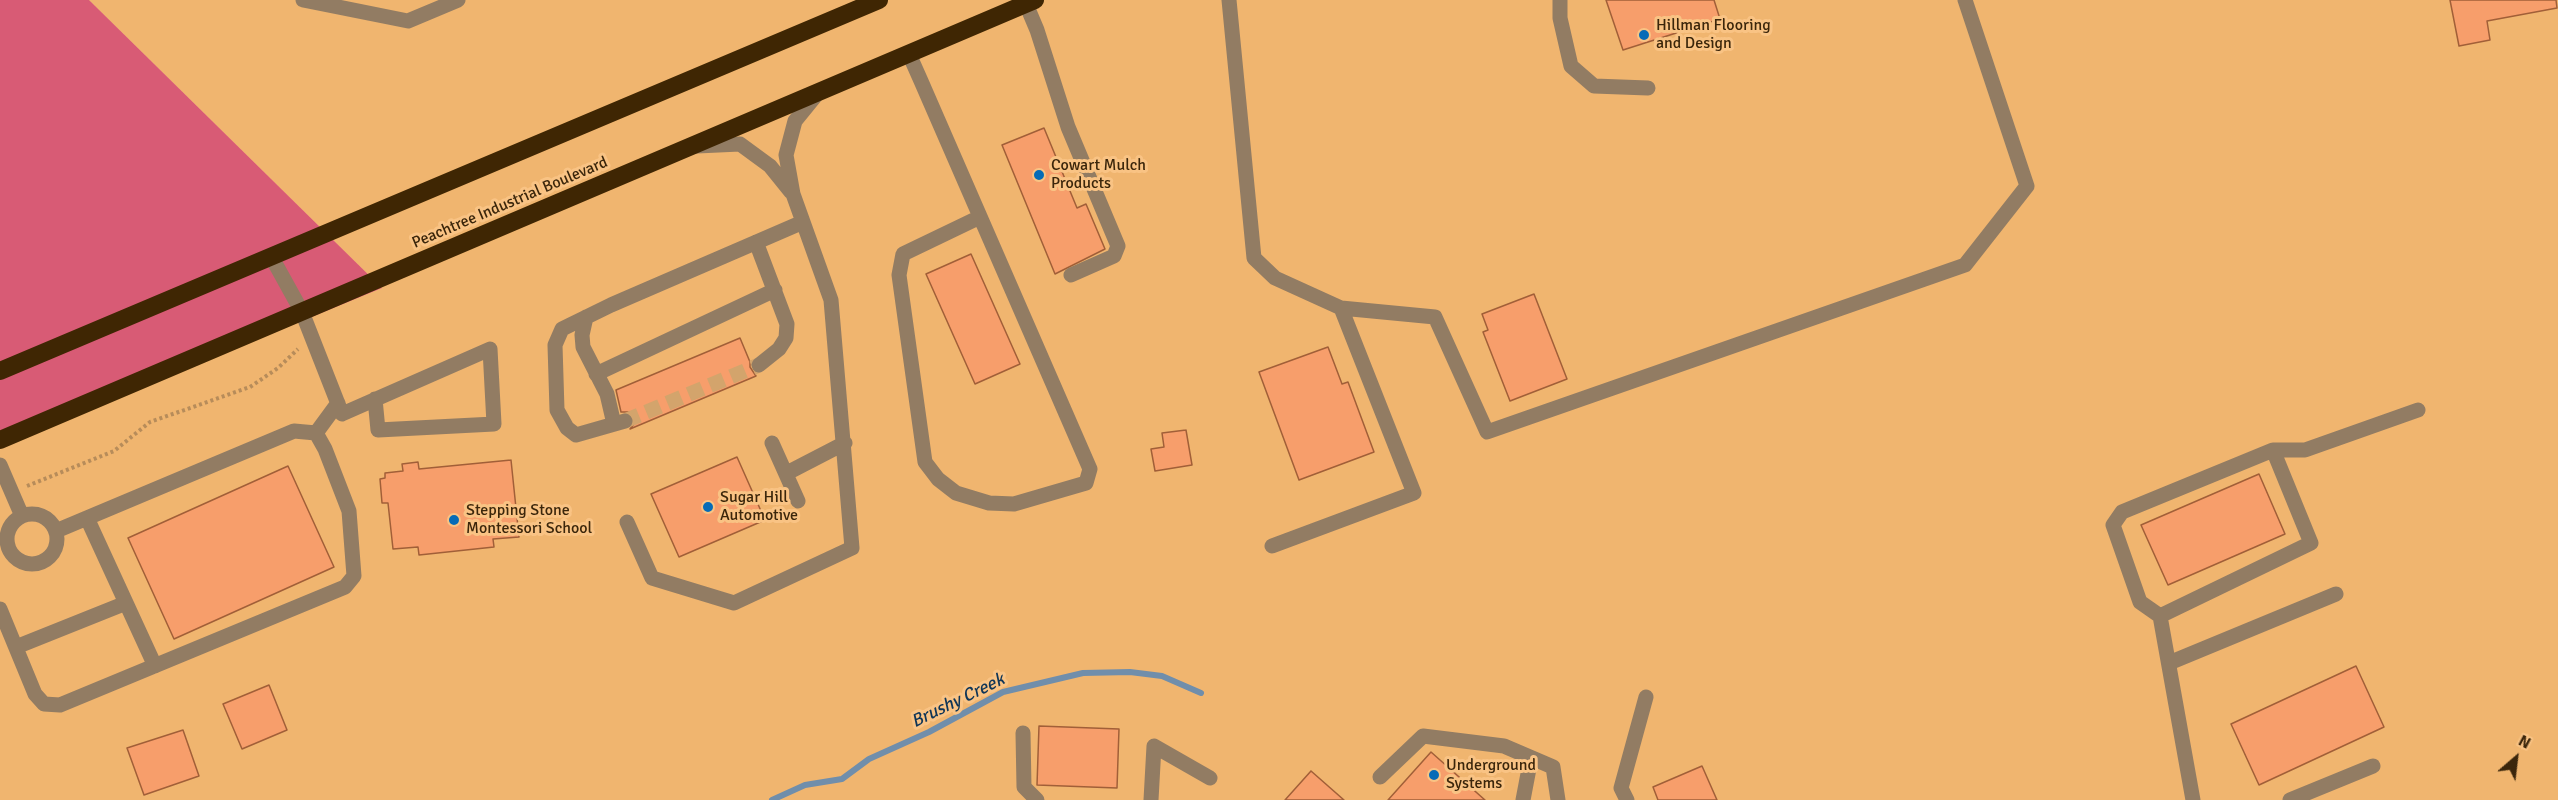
<!DOCTYPE html>
<html>
<head>
<meta charset="utf-8">
<style>
  body { margin:0 }
  #map { position:relative; width:2558px; height:800px; overflow:hidden; background:#f9c384; font-family:Signika,sans-serif }
  canvas { display:block }
  .north { position:absolute; left:2486px; top:728px; width:60px; height:60px; -webkit-text-stroke:4px #f9c384; paint-order:stroke; rotate:28deg; font-size:16px; font-weight:700; line-height:24px; text-align:center; color:#3b260b }
  .north::after { content:''; display:block; margin:auto; width:21px; height:27px; background:#3b260b; clip-path:polygon(50% 0,100% 100%,50% 72%,0 100%) }
</style>
</head>
<body>
<div id="map">
<canvas width="2558" height="800"></canvas>
<div class="north">N</div>
</div>
<script>
const c = document.querySelector('canvas').getContext('2d');
c.lineJoin = 'round';
function fill(path, color) {
  c.fillStyle = color;
  c.fill(path, 'evenodd');
}
function shape(rows) {
  const path = new Path2D();
  for (const r of rows) {
    if (r.length === 3) {
      path.moveTo(r[0] + r[2], r[1]);
      path.arc(r[0], r[1], r[2], 0, 2 * Math.PI);
      continue;
    }
    path.moveTo(r[0], r[1]);
    for (let i = 2; i < r.length; i += 2) path.lineTo(r[i], r[i + 1]);
  }
  return path;
}
function trace(path, color, width, dash) {
  c.strokeStyle = color;
  c.lineWidth = width;
  c.lineCap = dash ? 'butt' : 'round';
  c.setLineDash(dash || []);
  c.stroke(path);
}
function write(font, color, halo, rows, align = 'center') {
  c.font = font + ' Signika,sans-serif';
  c.lineWidth = 6;
  c.setLineDash([]);
  c.textBaseline = 'middle';
  c.strokeStyle = halo;
  c.fillStyle = color;
  for (const [text, x, y, turn = 0] of rows) {
    c.save();
    c.translate(x, y);
    c.rotate((+turn || 0) * Math.PI / 180);
    c.textAlign = isNaN(turn) ? turn : align;
    if (halo) c.strokeText(text, 0, 0);
    c.fillText(text, 0, 0);
    c.restore();
  }
}
fill(shape([
  [89,0,2558,0,2558,800,0,800,0,445,382,288]
]), '#f0b56f');
fill(shape([
  [0,0,89,0,382,288,0,445]
]), '#d85b75');
trace(shape([
  [772,800,805,785,842,779,869,759,929,732,1003,692,1083,673,1130,672,1162,676,1201,693]
]), '#708eab', 6);
const building = shape([
  [1606,0,1714,0,1720,19,1623,50,1606,0],
  [2450,0,2556,0,2557,8,2487,21,2490,40,2459,46,2450,0],
  [1044,128,1077,208,1086,204,1105,249,1055,274,1002,145,1044,128],
  [971,254,1020,364,975,384,926,274,971,254],
  [1534,294,1567,379,1510,401,1483,332,1488,330,1482,314,1534,294],
  [740,338,750,362,750,367,756,376,630,429,634,424,634,418,628,412,621,412,616,390,740,338],
  [1328,347,1342,384,1348,382,1374,452,1299,480,1259,372,1328,347],
  [1186,430,1192,465,1155,471,1151,449,1164,447,1162,433,1186,430],
  [737,457,765,520,679,557,651,494,737,457],
  [511,460,519,537,493,539,494,547,419,555,418,547,393,549,388,503,382,503,380,479,385,478,385,473,403,471,402,464,418,462,419,469,511,460],
  [288,466,334,567,174,639,128,538,288,466],
  [2259,474,2285,534,2168,585,2141,525,2259,474],
  [2356,666,2384,727,2259,785,2231,724,2356,666],
  [269,685,287,730,242,749,223,704,269,685],
  [1039,726,1119,729,1117,788,1037,785,1039,726],
  [183,730,199,776,144,795,127,748,183,730],
  [1431,752,1485,800,1388,800,1431,752],
  [1702,766,1717,800,1658,800,1653,787,1702,766],
  [1311,771,1344,800,1285,800,1311,771]
]);
fill(building, '#f79e6b');
trace(building, '#a15f38', 1.5);
trace(shape([
  [625,421,759,365]
]), '#d3a46c', 15, [15, 8]);
trace(shape([
  [27,486,114,451,150,422,250,387,278,368,298,349]
]), '#b78c5a', 4, [3, 3]);
trace(shape([
  [303,0,408,21,458,0],
  [1229,0,1254,258,1275,278,1341,308,1414,493,1272,546],
  [1560,0,1560,18,1571,66,1594,86,1648,88],
  [1026,4,1037,30,1068,127,1118,246,1114,256,1071,275],
  [909,54,921,81,1090,469,1086,483,1014,504,989,503,956,493,938,479,925,462,899,275,903,254,980,217],
  [697,146,740,144,770,166,791,192],
  [756,242,787,324,786,338,779,349,759,365],
  [271,256,302,312,342,414,490,349,494,424,378,430,375,399],
  [1341,308,1435,317,1487,432,1965,265,2027,186,1965,0],
  [586,317,582,335,583,347,607,394,614,424],
  [596,374,775,290],
  [625,421,576,435,567,428,557,410,555,345,562,329,611,305,803,222],
  [316,433,338,403],
  [772,443,798,501],
  [2273,450,2305,450,2418,410],
  [0,465,22,516],
  [787,473,845,443],
  [32,539,25],
  [87,518,155,666],
  [627,522,652,578,734,603,852,548,831,300,793,194,786,155,795,121,817,94],
  [0,609,35,694,44,704,60,705,345,587,354,576,349,511,325,449,316,433,294,431,56,531],
  [2160,616,2311,543,2273,450,2122,512,2113,525,2140,602,2160,616,2193,800],
  [16,647,126,603],
  [2169,663,2336,594],
  [1023,733,1024,787,1037,800],
  [1380,777,1423,736,1504,746,1553,767,1558,800],
  [1151,800,1154,746,1210,778],
  [1523,800,1531,758],
  [1627,800,1621,788,1646,697],
  [2290,800,2373,766]
]), '#927c63', 15);
trace(shape([
  [0,371,879,0],
  [0,440,1035,0]
]), '#3f2603', 18);
for (const [x, y, r, color] of [
  [1644,35,6,"#066bb7"],
  [1039,175,6,"#066bb7"],
  [708,507,6,"#066bb7"],
  [454,520,6,"#066bb7"],
  [1434,775,6,"#066bb7"]
]) {
  const dot = new Path2D();
  dot.arc(x, y, r, 0, 2 * Math.PI);
  c.fillStyle = color;
  c.fill(dot);
  trace(dot, '#f9c384', 2);
}
write('16px', '#3b260b', '#f9c384', [
  ["Hillman Flooring",1656,26],
  ["and Design",1656,44],
  ["Cowart Mulch",1051,166],
  ["Products",1051,184],
  ["Sugar Hill",720,498],
  ["Automotive",720,516],
  ["Stepping Stone",466,511],
  ["Montessori School",466,529],
  ["Underground",1446,766],
  ["Systems",1446,784]
], 'left');
write('16px', '#3b260b', '#f9c384', [
  ["Peachtree Industrial Boulevard",510,203,-23]
]);
write('italic 18px', '#0f3557', '#f9c384', [
  ["Brushy Creek",958,701,-26]
]);
</script>
</body>
</html>
